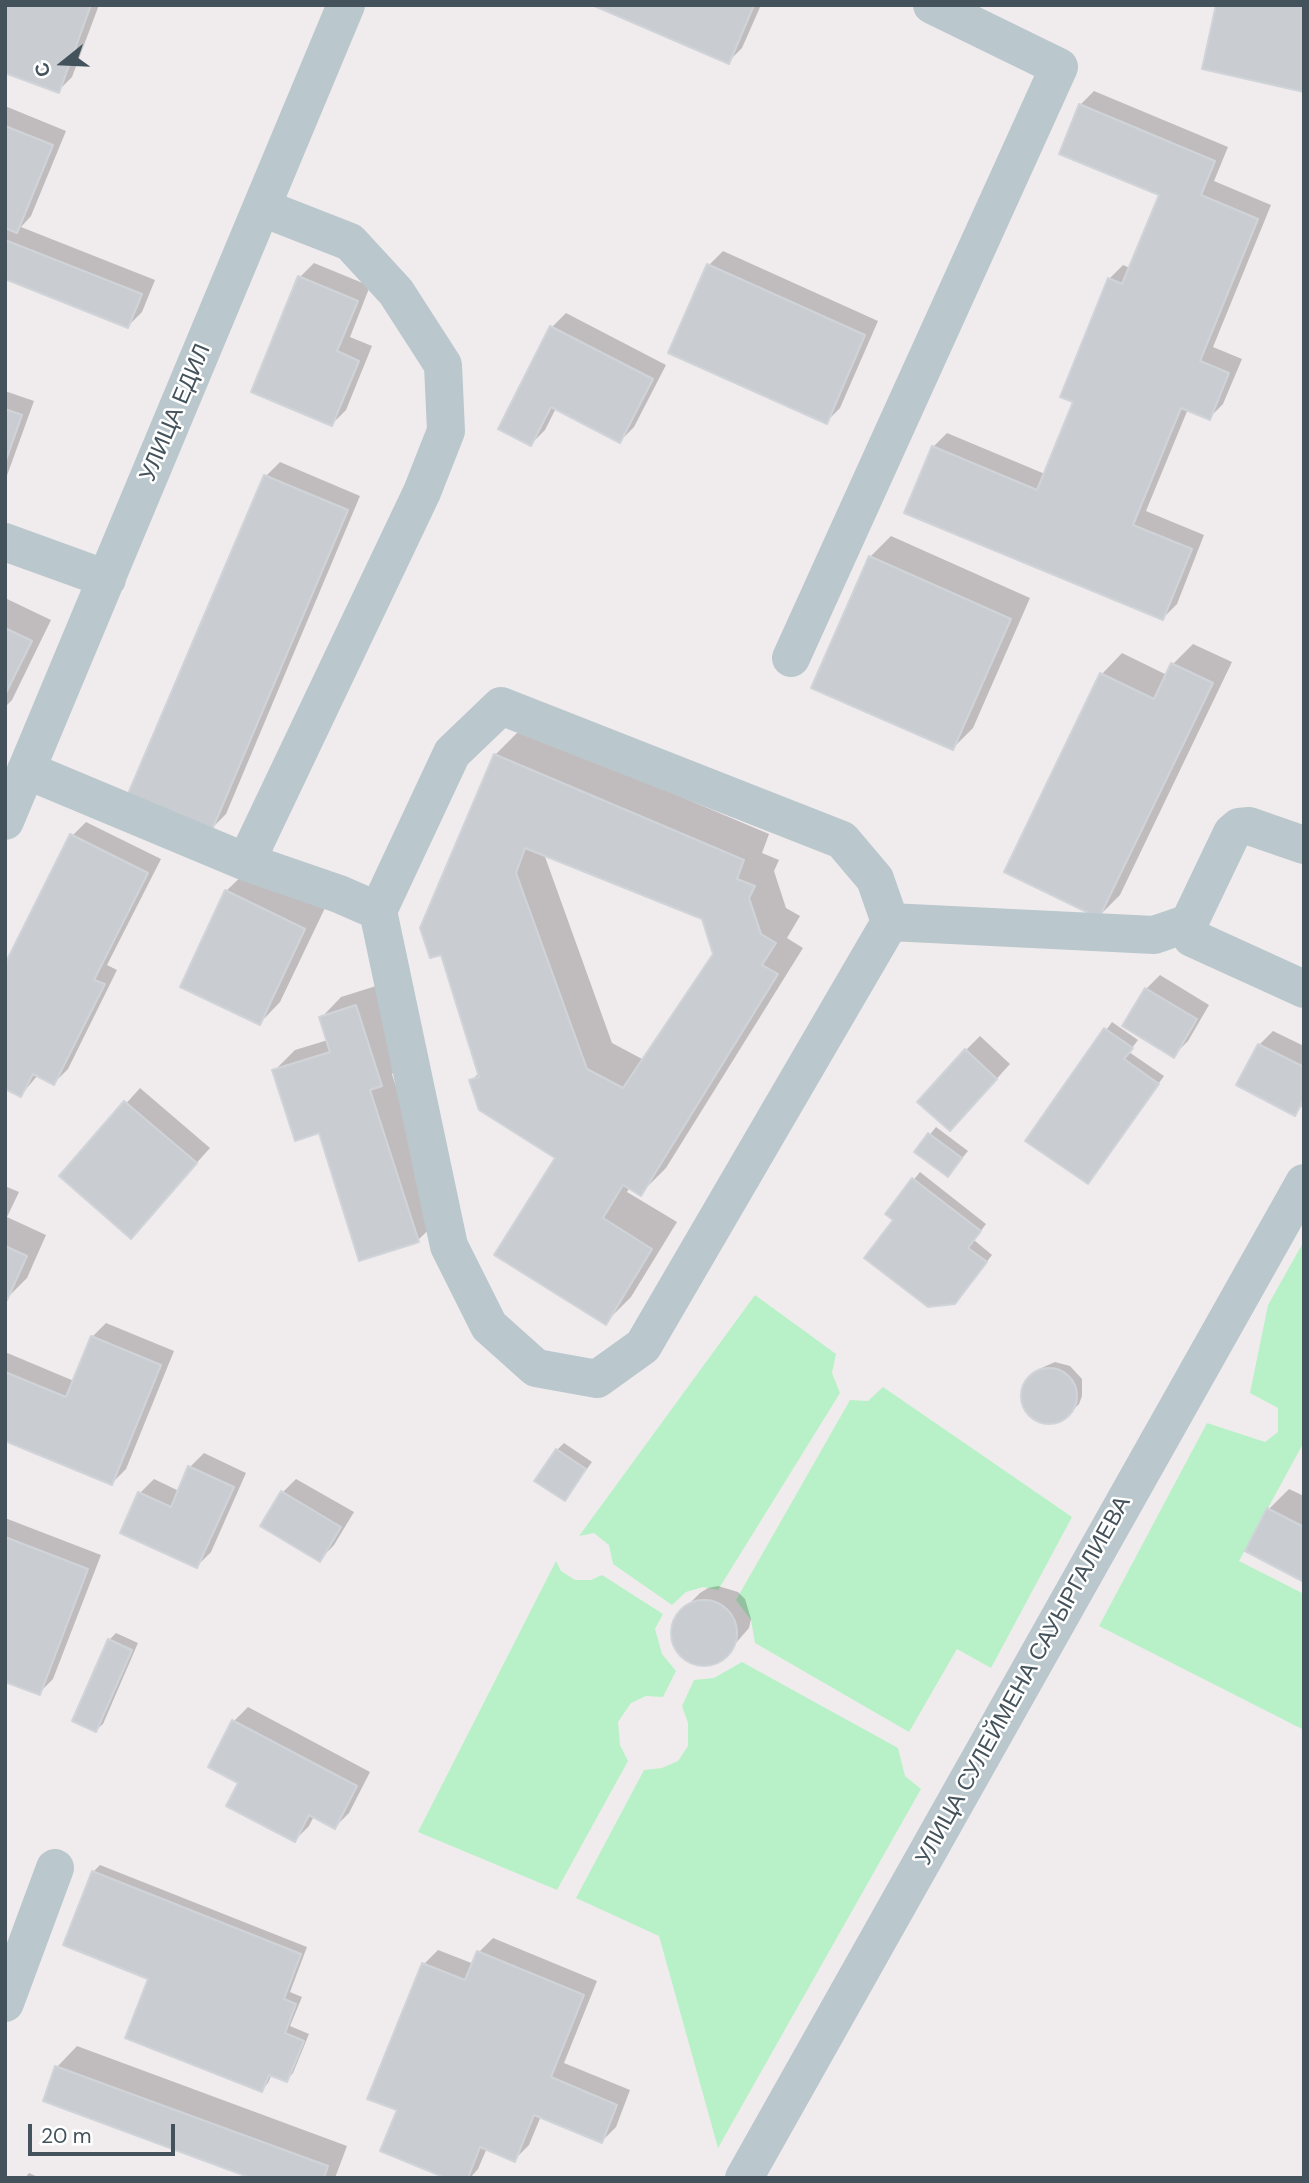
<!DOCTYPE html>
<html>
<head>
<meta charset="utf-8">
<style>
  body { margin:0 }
  #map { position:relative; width:1309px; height:2183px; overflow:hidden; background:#f0eced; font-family:"DM Sans",sans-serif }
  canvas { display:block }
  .frame { position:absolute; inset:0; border:7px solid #44535b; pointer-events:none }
  .north { position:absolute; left:28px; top:28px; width:70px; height:70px; -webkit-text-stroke:5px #fff; paint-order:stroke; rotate:252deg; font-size:19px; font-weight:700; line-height:28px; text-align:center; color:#44535b }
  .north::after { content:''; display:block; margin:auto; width:24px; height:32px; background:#44535b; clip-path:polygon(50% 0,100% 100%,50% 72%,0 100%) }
  .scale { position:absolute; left:28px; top:2124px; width:147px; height:32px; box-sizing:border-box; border:4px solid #44535b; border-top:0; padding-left:9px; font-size:21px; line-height:24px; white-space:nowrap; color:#44535b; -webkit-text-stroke:5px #fff; paint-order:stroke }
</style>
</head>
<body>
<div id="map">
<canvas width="1309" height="2183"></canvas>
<div class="frame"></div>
<div class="north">С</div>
<div class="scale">20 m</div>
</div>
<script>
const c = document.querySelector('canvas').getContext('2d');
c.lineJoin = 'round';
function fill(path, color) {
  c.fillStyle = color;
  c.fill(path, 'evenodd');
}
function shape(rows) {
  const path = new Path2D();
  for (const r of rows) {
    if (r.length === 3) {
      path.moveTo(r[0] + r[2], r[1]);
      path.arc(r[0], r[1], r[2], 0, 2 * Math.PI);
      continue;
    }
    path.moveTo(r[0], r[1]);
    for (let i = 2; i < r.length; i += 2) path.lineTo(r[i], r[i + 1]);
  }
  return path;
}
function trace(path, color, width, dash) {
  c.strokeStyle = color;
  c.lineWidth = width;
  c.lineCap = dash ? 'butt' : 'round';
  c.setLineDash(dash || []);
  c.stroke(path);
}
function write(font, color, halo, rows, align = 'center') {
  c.font = font + ' "DM Sans",sans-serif';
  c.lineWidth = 5;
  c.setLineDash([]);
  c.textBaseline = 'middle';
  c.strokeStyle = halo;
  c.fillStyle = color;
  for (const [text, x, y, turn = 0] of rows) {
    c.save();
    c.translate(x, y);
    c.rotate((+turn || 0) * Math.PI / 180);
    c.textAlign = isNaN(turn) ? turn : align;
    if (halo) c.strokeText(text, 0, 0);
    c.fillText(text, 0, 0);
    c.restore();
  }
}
fill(shape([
  [1304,1241,1304,1442,1239,1561,1304,1594,1304,1730,1099,1626,1207,1423,1265,1442,1278,1432,1278,1408,1250,1393,1268,1305],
  [755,1295,836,1354,832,1373,840,1393,718,1590,703,1587,686,1592,672,1605,613,1564,609,1545,594,1533,579,1536],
  [883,1387,1072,1517,991,1668,957,1649,909,1732,755,1643,751,1620,736,1600,850,1400,868,1401],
  [556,1561,561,1571,575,1580,591,1580,602,1575,663,1614,655,1629,662,1654,676,1671,663,1697,646,1696,631,1703,618,1722,620,1745,628,1761,557,1890,418,1832],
  [742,1662,898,1748,905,1776,921,1789,718,2148,659,1936,576,1898,644,1770,662,1768,678,1761,688,1746,688,1723,682,1706,694,1680,714,1678]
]), '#b8f1c7');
fill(shape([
  [5,5,99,5,72,77,58,91],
  [596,5,761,5,742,48,728,62],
  [1094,91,1228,147,1214,181,1271,205,1213,347,1242,359,1223,404,1209,418,1188,409,1146,511,1204,535,1177,604,1163,618,933,447,947,433,1045,474,1075,401,1109,279,1123,265,1130,268,1161,194,1080,105],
  [5,106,66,131,31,216,21,227,155,280,142,312,128,326,5,277,5,232,10,228,5,226],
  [723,251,878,321,840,408,826,422,709,265],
  [314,263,370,286,350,337,372,346,346,410,332,424,300,277],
  [566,313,666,365,634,427,620,441,556,408,545,430,531,444,552,327],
  [5,391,34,401,5,481],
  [280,462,360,496,226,814,212,828,131,793,266,476],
  [891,536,1030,598,973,728,953,748,870,557],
  [5,598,51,620,12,700,5,707],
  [1193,644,1232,662,1120,895,1099,916,1006,871,1102,674,1122,653,1167,675,1173,664],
  [521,729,769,834,762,853,779,860,774,871,786,908,800,916,787,938,803,948,666,1168,640,1194,630,1187,627,1192,677,1222,631,1297,605,1323,557,1158,471,1081,479,1073,495,755],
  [544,854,703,917,715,955,644,1060,612,1043],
  [86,822,161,859,107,965,117,970,68,1069,54,1083,38,1075,21,1095,72,836],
  [247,871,325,908,280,1002,260,1023,226,891],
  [1160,975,1209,1005,1188,1041,1174,1055,1146,989],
  [376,986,402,1064,392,1074,439,1220,418,1240,320,1131,274,1071,295,1050,328,1040,321,1018,341,997],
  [1112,1022,1138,1040,1129,1052,1164,1076,1088,1182,1028,1140],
  [1273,1031,1304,1046,1304,1104,1295,1113,1259,1045],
  [980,1036,1010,1064,964,1115,966,1050],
  [140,1088,210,1148,131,1236,61,1176],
  [936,1127,968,1151,948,1175,916,1152],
  [920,1172,986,1224,974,1240,992,1255,961,1295,887,1213],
  [5,1186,19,1192,7,1217,46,1235,27,1278,7,1298],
  [106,1323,174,1351,126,1469,112,1483,5,1439,5,1352,74,1381,92,1337],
  [1055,1362,1070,1366,1082,1379,1082,1396,1079,1404,1065,1418,1057,1421,1039,1420,1026,1409,1023,1401,1026,1384,1039,1369],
  [564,1443,592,1462,565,1499,557,1450],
  [204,1453,246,1473,211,1552,197,1566,140,1493,154,1479,179,1491,190,1467],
  [296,1479,354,1512,334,1545,320,1560,282,1493],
  [1289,1489,1304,1496,1304,1580,1269,1509],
  [5,1518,101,1555,53,1679,39,1693,5,1680],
  [718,1586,738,1592,745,1599,751,1619,749,1628,722,1659,701,1665,691,1662,682,1656,673,1636,673,1626,677,1616,700,1593,708,1588],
  [116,1633,138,1643,103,1724,96,1730,109,1640],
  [248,1707,370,1772,349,1813,335,1827,314,1816,309,1826,295,1840,240,1782,234,1721],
  [100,1865,307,1947,290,1992,302,1997,290,2026,309,2034,293,2073,287,2080,272,2074,268,2083,262,2090,150,1978,93,1872],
  [493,1938,597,1981,564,2063,630,2090,616,2127,602,2141,541,2116,529,2145,515,2159,487,2148,478,2169,470,2178,450,2178,399,2109,369,2098,424,1964,438,1950,474,1964,479,1952],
  [77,2046,347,2146,335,2178,256,2178,45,2100,57,2067],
  [29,2173,40,2178,25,2178]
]), '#0003');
const building = shape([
  [5,5,91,5,59,93,5,73,5,5],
  [592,5,754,5,729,64,592,5],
  [1216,5,1304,5,1304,92,1202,69,1216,5],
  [1079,104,1215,161,1201,195,1258,219,1200,361,1229,373,1210,420,1181,408,1133,525,1192,549,1163,620,904,513,932,446,1037,490,1073,402,1060,397,1108,278,1122,284,1159,195,1059,154,1079,104],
  [5,126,53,145,17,233,5,228,5,126],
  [5,240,142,294,128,328,5,279,5,240],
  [707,264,865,335,827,424,668,353,707,264],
  [298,276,358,301,337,351,359,361,332,426,251,392,298,276],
  [550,326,653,379,620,443,551,407,531,446,498,429,550,326],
  [5,409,22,415,5,463,5,409],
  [264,475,348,510,212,830,128,794,264,475],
  [869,556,1011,619,953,750,811,688,869,556],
  [5,628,32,641,5,695,5,628],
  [1171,663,1213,683,1099,918,1004,872,1100,673,1154,699,1171,663],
  [494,754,744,860,737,879,755,886,749,898,761,934,776,943,762,965,778,974,641,1196,623,1185,603,1218,652,1249,606,1325,494,1255,555,1158,479,1110,469,1080,479,1077,441,955,430,958,420,928,494,754],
  [525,848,702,919,713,954,623,1088,587,1069,516,873,525,848],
  [70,834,148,873,94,980,105,984,54,1085,33,1074,21,1097,5,1089,5,964,70,834],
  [225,890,305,929,260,1025,180,987,225,890],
  [1145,988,1197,1019,1174,1058,1122,1026,1145,988],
  [356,1005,382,1086,370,1090,419,1242,359,1261,319,1133,295,1141,272,1070,330,1052,319,1017,356,1005],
  [1104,1028,1133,1048,1124,1059,1159,1084,1088,1184,1025,1141,1104,1028],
  [1258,1044,1304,1067,1304,1099,1295,1116,1236,1085,1258,1044],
  [965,1049,997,1079,950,1131,917,1102,965,1049],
  [124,1101,197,1163,131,1239,59,1176,124,1101],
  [928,1133,962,1158,948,1177,914,1152,928,1133],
  [912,1178,981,1231,968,1248,987,1262,955,1304,928,1307,864,1258,893,1220,885,1214,912,1178],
  [5,1246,27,1256,7,1300,5,1299,5,1246],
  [91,1336,161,1365,112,1485,5,1441,5,1372,66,1397,91,1336],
  [1049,1396,28],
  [556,1449,586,1469,565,1501,534,1481,556,1449],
  [188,1466,234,1487,197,1568,120,1533,138,1492,171,1507,188,1466],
  [281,1491,341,1527,320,1562,260,1526,281,1491],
  [1267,1508,1304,1527,1304,1582,1245,1551,1267,1508],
  [5,1537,88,1569,40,1695,5,1682,5,1537],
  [704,1633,33],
  [108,1639,132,1650,96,1732,72,1721,108,1639],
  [232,1720,357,1786,335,1829,309,1815,295,1842,226,1806,238,1783,208,1767,232,1720],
  [92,1871,301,1954,284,1999,296,2004,285,2033,304,2041,287,2082,269,2075,262,2092,125,2038,148,1979,63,1945,92,1871],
  [477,1951,584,1995,551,2077,617,2105,602,2143,534,2115,515,2162,480,2147,468,2178,446,2178,380,2151,397,2110,367,2099,422,1963,465,1980,477,1951],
  [55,2066,328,2166,324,2178,251,2178,43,2101,55,2066]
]);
fill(building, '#c9cdd2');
trace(building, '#d0d4d9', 2);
trace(shape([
  [5,542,107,579],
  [791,658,1059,67,932,5],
  [501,706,842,840,875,879,890,922,643,1346,597,1379,536,1368,489,1326,449,1246,378,911,452,753,501,706],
  [26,770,246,862,422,492,446,431,443,365,396,292,350,242,263,208],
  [5,821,346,5],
  [246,862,339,894,378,911],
  [890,922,1154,935,1189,923,1232,833,1239,827,1249,826,1304,845],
  [1189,923,1192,938,1304,989],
  [5,2003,55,1868],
  [744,2178,1304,1183]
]), '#bac7cd', 38);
write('23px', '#44535b', '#fff', [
  ["УЛИЦА ЕДИЛ",176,413,-67],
  ["УЛИЦА СУЛЕЙМЕНА САУЫРГАЛИЕВА",1024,1681,-61]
]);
</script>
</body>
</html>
